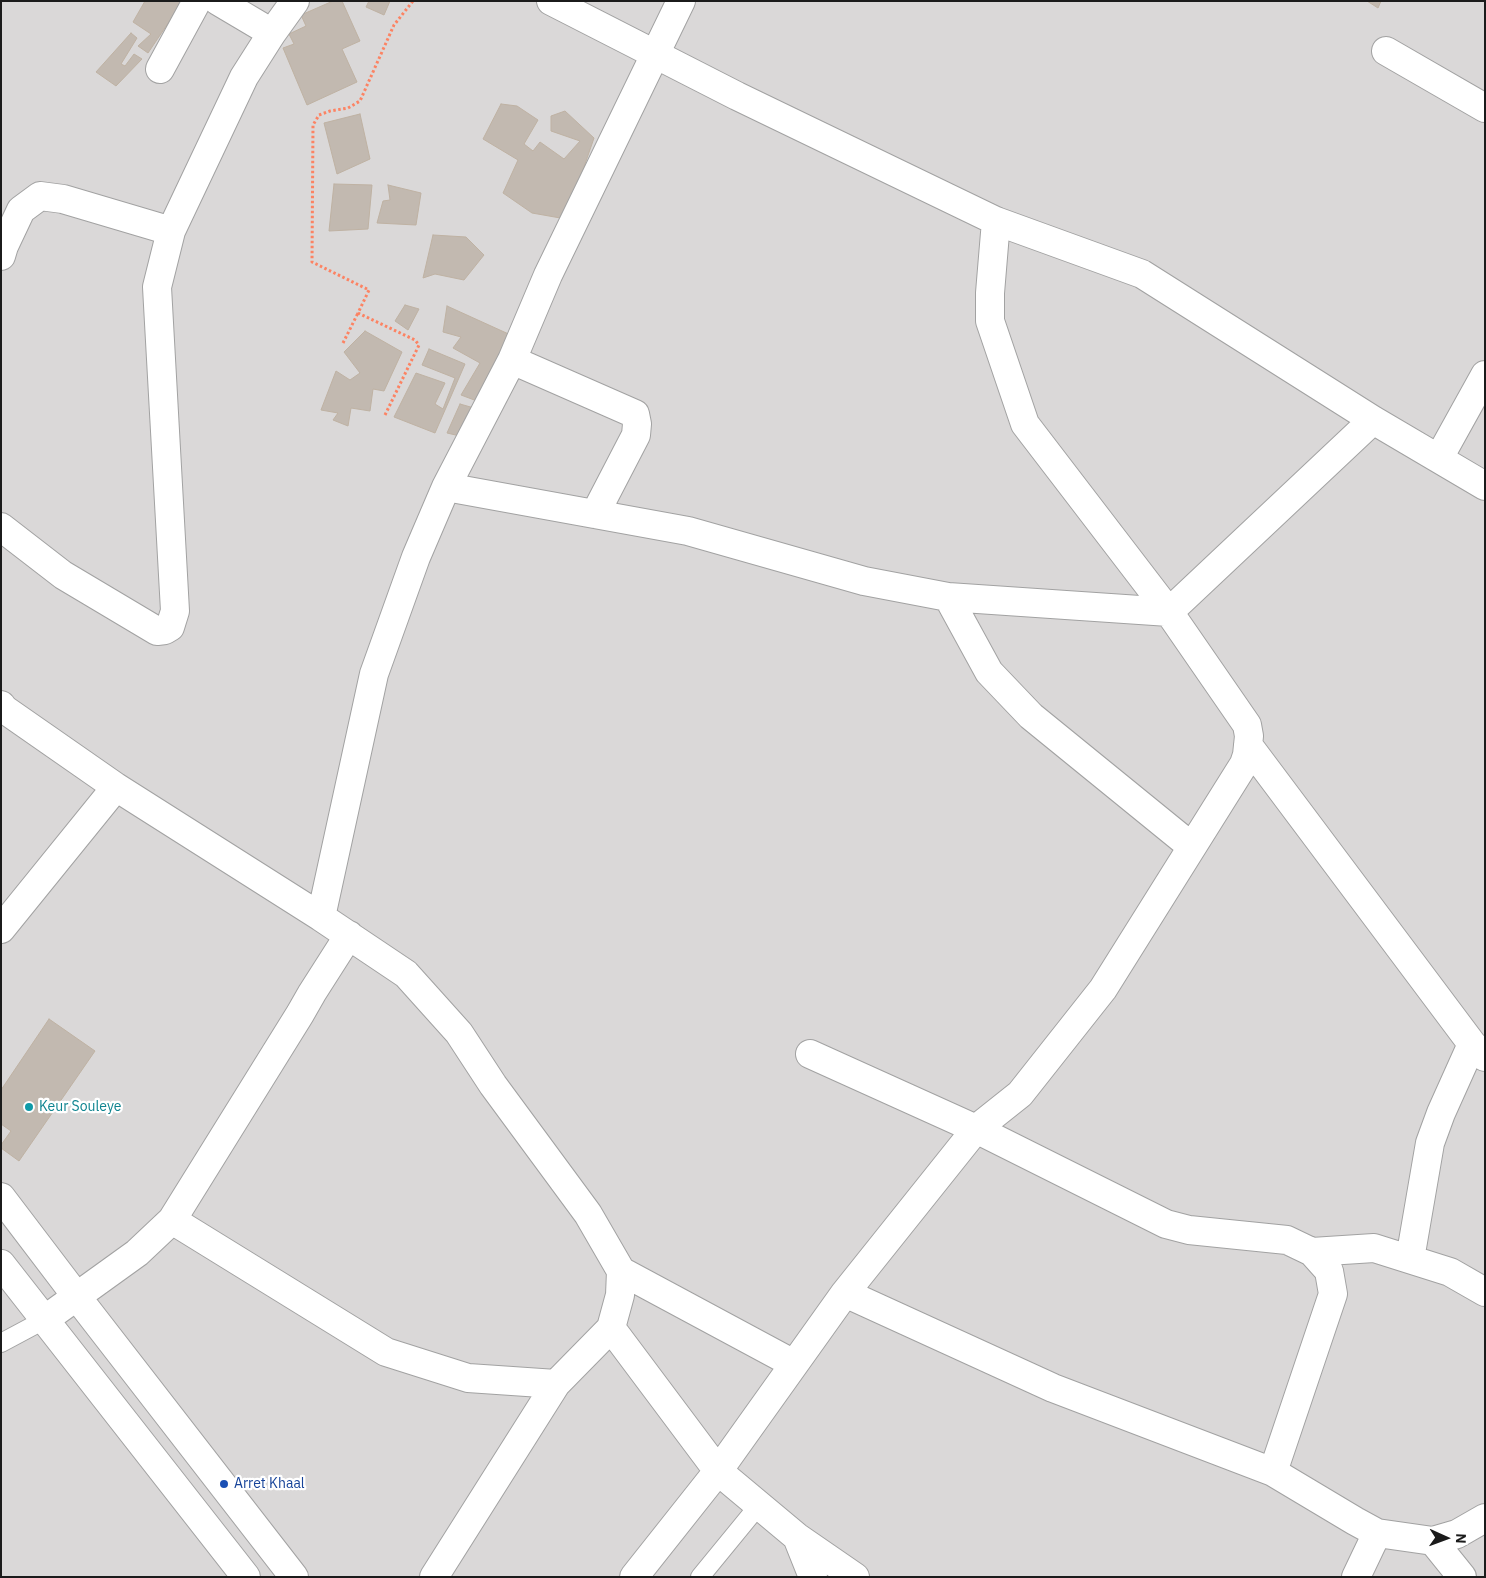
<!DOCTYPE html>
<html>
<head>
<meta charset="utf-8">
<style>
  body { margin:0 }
  #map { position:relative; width:1486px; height:1578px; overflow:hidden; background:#edeae1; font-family:"IBM Plex Sans",sans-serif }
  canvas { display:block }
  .frame { position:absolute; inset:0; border:2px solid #1b1b1b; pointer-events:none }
  .north { position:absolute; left:1421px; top:1513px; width:50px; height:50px; -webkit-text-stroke:4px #fff; paint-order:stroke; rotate:92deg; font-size:14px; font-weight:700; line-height:20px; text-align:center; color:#1b1b1b }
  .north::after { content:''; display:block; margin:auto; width:18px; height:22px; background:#1b1b1b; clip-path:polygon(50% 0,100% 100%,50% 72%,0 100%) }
</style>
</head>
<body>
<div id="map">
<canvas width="1486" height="1578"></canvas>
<div class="frame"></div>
<div class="north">N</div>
</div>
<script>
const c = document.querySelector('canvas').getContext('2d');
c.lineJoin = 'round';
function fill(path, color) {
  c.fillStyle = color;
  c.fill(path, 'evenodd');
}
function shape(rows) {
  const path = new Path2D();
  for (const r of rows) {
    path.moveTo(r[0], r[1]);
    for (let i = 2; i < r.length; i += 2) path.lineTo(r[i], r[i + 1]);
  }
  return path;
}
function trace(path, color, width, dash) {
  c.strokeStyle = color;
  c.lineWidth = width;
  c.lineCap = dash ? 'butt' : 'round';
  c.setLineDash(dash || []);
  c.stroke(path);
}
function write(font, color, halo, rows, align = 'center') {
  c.font = font + ' "IBM Plex Sans",sans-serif';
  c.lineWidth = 4.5;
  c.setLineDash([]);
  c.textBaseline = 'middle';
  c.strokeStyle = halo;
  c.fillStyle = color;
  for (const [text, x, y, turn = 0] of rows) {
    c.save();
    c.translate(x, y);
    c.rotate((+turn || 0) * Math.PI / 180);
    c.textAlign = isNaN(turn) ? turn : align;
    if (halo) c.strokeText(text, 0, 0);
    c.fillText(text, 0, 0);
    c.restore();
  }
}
fill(shape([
  [1,1,1485,1,1485,1577,1,1577]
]), '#dad8d8');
const building = shape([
  [145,1,183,1,148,53,138,46,151,34,133,22,145,1],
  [333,1,342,1,360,41,342,49,357,82,307,105,283,48,294,44,289,34,306,26,301,15,333,1],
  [369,1,390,1,384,15,366,7,369,1],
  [1367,1,1381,1,1378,8,1367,1],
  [131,33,137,38,121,64,125,66,134,54,142,59,116,86,96,72,131,33],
  [501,104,517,106,538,120,524,144,533,151,540,142,564,159,580,141,551,131,551,116,565,111,594,138,566,219,532,213,503,193,518,160,483,139,501,104],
  [360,114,370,159,337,174,324,123,360,114],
  [334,184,372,185,368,229,329,231,334,184],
  [388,185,421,193,416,225,377,223,383,201,390,200,388,185],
  [433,235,466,237,484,255,464,280,435,274,423,278,433,235],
  [405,305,419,309,408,330,395,321,405,305],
  [447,306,513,336,477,401,461,395,480,363,453,348,461,337,443,332,447,306],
  [365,331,402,352,384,391,373,389,370,411,351,408,348,426,333,420,338,413,321,410,336,371,350,380,360,373,344,352,365,331],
  [429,349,465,364,435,433,394,417,416,373,445,383,435,404,443,409,455,378,422,365,429,349],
  [460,404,474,408,460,436,447,433,460,404],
  [49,1019,95,1051,19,1161,1,1148,1,1145,11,1131,1,1124,1,1090,49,1019]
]);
fill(building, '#c2b9b0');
trace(building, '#bfb2a3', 1);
const lane = shape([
  [1,1343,44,1320],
  [700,1577,759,1505]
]);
const street = shape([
  [218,1,272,33],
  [551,1,737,96,996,221,1142,274,1373,420,1485,486],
  [1386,51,1485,108],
  [160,69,197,1],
  [1,256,4,246,21,210,40,196,63,199,171,231],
  [512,360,635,414,637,424,636,435,595,514],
  [1439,458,1485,375],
  [446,487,688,531,864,581,948,597,1169,612,1373,420],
  [1,527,63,575,157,631,165,630,170,627,175,611,157,287,171,231,244,77,272,33,295,1],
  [948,597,989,672,1031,716,1192,847],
  [1,705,4,709,116,787,321,917,406,974,459,1033,493,1085,588,1214,621,1271,794,1364],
  [1248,745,1472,1044,1485,1057],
  [321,917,374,674,416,557,446,487,512,360,548,275,681,1],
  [1,929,116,787],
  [810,1054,976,1129,1166,1224,1189,1230,1287,1240,1312,1252,1329,1271,1333,1294,1273,1472],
  [1,1197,77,1297,294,1577],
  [172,1220,386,1352,468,1378,556,1384],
  [1312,1252,1374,1248,1450,1272,1485,1292],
  [1410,1259,1430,1143,1441,1113,1472,1044],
  [1,1264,246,1577],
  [845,1293,1053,1388,1273,1472,1355,1521,1377,1533,1433,1541,1457,1534,1485,1518],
  [44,1320,137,1253,172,1220,300,1014,312,993,349,935],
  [611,1328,718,1471,797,1537,855,1577],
  [797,1537,813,1577],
  [1433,1541,1462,1577],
  [434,1577,556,1384,611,1328,620,1295,621,1271],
  [634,1577,718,1471,845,1293,976,1129,1020,1094,1103,989,1244,764,1247,755,1249,736,1247,725,1169,612,1025,424,990,321,990,293,996,221],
  [1356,1577,1377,1533]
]);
trace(lane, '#a2a2a2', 20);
trace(street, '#a2a2a2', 30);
trace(shape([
  [343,343,358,313],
  [385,415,419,345,415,340,358,313,369,290,312,262,313,125,319,115,330,111,348,108,360,101,394,25,413,1]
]), '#fc8363', 3, [2.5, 2.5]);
trace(lane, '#fff', 18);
trace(street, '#fff', 28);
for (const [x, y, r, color] of [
  [29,1107,5,"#0f9aa8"],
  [224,1484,5,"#1a4fb4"]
]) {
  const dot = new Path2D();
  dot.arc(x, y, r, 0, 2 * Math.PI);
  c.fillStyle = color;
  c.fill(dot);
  trace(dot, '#fff', 2);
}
write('14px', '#0d838f', '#fff', [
  ["Keur Souleye",39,1107]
], 'left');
write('14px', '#164399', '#fff', [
  ["Arret Khaal",234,1484]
], 'left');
</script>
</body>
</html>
